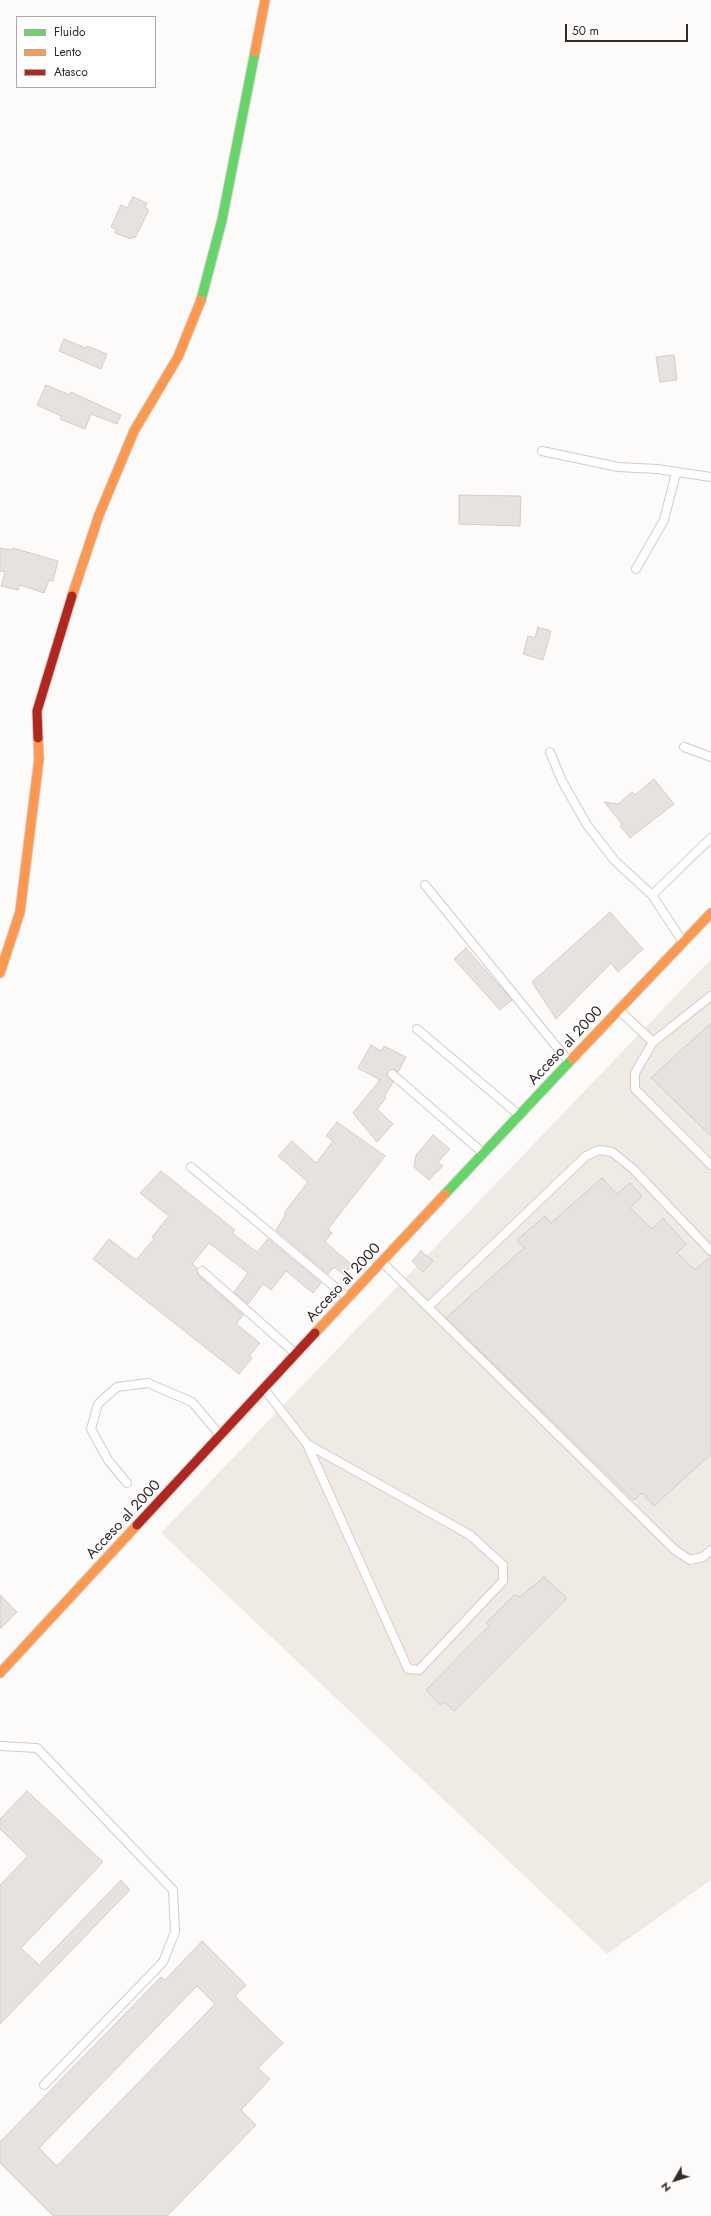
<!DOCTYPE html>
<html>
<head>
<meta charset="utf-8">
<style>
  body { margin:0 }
  #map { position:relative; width:711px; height:2216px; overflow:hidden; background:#fdfbf9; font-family:Jost,sans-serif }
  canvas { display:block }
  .legend { position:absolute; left:16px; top:16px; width:140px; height:72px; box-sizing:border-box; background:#fff; border:1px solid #adaaa8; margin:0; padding:5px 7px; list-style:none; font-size:12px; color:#312a26 }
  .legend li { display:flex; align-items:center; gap:8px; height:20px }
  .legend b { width:20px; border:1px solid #adaaa8 }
  .north { position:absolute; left:655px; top:2160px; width:40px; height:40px; -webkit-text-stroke:3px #fff; paint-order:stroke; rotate:231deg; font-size:11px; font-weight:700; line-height:16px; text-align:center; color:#312a26 }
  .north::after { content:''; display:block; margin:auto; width:14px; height:18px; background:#312a26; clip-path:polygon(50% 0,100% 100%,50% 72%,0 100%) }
  .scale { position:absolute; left:565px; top:24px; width:123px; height:18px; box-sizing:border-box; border:2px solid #312a26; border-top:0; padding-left:5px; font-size:12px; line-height:14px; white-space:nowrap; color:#312a26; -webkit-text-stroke:3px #fff; paint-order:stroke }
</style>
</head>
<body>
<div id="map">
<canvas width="711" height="2216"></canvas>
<ul class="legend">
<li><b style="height:5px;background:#63d668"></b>Fluido</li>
<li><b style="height:5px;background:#ff974d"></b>Lento</li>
<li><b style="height:5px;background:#b3261e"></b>Atasco</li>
</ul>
<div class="north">N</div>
<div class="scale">50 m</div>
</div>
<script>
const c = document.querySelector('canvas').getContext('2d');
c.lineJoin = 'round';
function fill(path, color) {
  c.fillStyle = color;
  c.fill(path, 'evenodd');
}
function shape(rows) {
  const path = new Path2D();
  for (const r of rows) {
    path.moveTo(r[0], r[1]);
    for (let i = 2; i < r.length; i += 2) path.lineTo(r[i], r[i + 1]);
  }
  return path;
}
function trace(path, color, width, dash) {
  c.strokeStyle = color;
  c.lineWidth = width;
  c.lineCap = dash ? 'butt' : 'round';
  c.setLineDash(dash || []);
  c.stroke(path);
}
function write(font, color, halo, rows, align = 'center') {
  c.font = font + ' Jost,sans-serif';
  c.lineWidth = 3.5;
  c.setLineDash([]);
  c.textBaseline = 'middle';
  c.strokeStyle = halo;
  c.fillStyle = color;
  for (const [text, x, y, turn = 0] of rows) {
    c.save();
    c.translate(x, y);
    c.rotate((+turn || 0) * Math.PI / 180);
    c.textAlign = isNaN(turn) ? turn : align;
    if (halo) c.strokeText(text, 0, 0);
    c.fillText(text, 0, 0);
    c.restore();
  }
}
fill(shape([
  [711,959,711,1880,607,1954,161,1533]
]), '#f0eae5');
const building = shape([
  [133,197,147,203,145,208,149,210,135,238,132,237,131,239,115,233,116,230,111,227,121,205,127,208,133,197],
  [64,339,86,348,87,346,107,354,101,369,59,351,64,339],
  [674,355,677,380,660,382,656,357,674,355],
  [46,385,70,395,71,392,121,415,117,424,91,414,85,429,60,419,61,416,37,405,46,385],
  [459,495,521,496,520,526,459,524,459,495],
  [0,548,12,550,13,548,58,561,53,581,49,580,44,593,20,585,18,590,1,586,5,572,0,571,0,548],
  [538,627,551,631,543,660,523,654,528,636,535,638,538,627],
  [654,779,674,804,630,838,620,826,622,824,604,802,618,804,632,792,635,795,654,779],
  [610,912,643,949,618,972,611,963,556,1019,532,982,610,912],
  [466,948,512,1000,500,1010,454,959,466,948],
  [711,1023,711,1136,651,1078,711,1023],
  [371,1045,381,1051,384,1046,406,1057,398,1072,393,1069,387,1073,387,1076,393,1082,384,1097,386,1098,377,1109,393,1124,377,1142,353,1113,380,1080,358,1068,371,1045],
  [337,1122,385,1156,328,1229,332,1233,325,1242,352,1265,344,1275,334,1267,328,1274,276,1230,286,1214,284,1213,308,1182,278,1156,292,1141,316,1163,333,1141,326,1136,337,1122],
  [433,1135,450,1149,438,1162,443,1166,429,1180,414,1167,416,1155,433,1135],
  [161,1171,235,1230,232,1233,257,1252,268,1239,321,1283,313,1293,286,1271,271,1290,263,1284,248,1304,234,1292,248,1273,209,1243,192,1264,197,1268,198,1275,243,1315,236,1324,260,1343,249,1356,252,1358,239,1374,93,1259,109,1239,136,1260,154,1239,152,1237,169,1216,140,1193,161,1171],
  [602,1178,617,1194,630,1183,642,1196,630,1208,652,1229,663,1218,686,1244,677,1253,695,1270,711,1256,711,1454,654,1506,642,1493,634,1500,446,1318,524,1248,517,1240,545,1216,551,1223,602,1178],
  [421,1251,433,1261,423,1272,412,1261,421,1251],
  [544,1577,567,1598,454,1711,444,1702,440,1705,426,1690,489,1626,486,1623,514,1595,520,1597,544,1577],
  [0,1595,17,1612,0,1629,0,1595],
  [27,1791,103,1862,21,1948,39,1965,121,1880,130,1890,0,2024,0,1885,28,1856,0,1829,0,1819,27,1791],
  [202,1941,246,1985,235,1996,283,2043,258,2068,270,2079,241,2110,256,2125,167,2216,53,2216,0,2163,0,2142,161,1977,165,1980,202,1941],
  [197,1986,215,2004,57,2166,39,2148,197,1986]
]);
fill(building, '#e7e2e0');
trace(building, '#d2cdcc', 1);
const lane = shape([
  [542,451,618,467,657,469,711,477],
  [636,569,664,520,676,473],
  [684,747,711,757],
  [550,752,562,781,587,825,615,861,652,895,683,942],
  [425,885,569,1062],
  [652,895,711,838],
  [620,1011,653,1042,635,1073,635,1089,711,1165],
  [417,1029,519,1115],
  [653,1042,711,996],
  [392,1074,483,1153],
  [191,1167,348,1298],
  [382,1262,675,1550,690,1560,703,1557,711,1550],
  [202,1271,296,1354],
  [428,1307,586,1156,599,1150,612,1152,633,1169,711,1251],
  [265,1390,307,1444,408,1669,419,1670,503,1581,503,1565,470,1535,307,1444],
  [127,1483,108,1460,91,1429,98,1404,117,1387,148,1383,192,1402,220,1435],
  [0,1746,37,1748,173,1890,175,1932,163,1962,44,2085]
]);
const fast = shape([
  [201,300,222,220,255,52],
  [445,1194,572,1059]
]);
const slow = shape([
  [255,52,265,0],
  [72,596,99,515,134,431,178,357,201,300],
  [0,973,20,912,39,759,38,738],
  [572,1059,711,913],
  [315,1333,445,1194],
  [0,1673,137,1525]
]);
const jam = shape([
  [38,738,37,711,72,596],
  [137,1525,315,1333]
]);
trace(lane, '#d0ccc9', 10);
trace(fast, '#d0ccc9', 11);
trace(slow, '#d0ccc9', 11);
trace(jam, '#d0ccc9', 11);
trace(lane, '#fffefe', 8);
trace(fast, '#63d668', 9);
trace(slow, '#ff974d', 9);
trace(jam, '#b3261e', 9);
write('15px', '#312a26', '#fff', [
  ["Acceso al 2000",566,1046,-47],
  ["Acceso al 2000",344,1283,-47],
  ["Acceso al 2000",124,1520,-47]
]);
</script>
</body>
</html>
